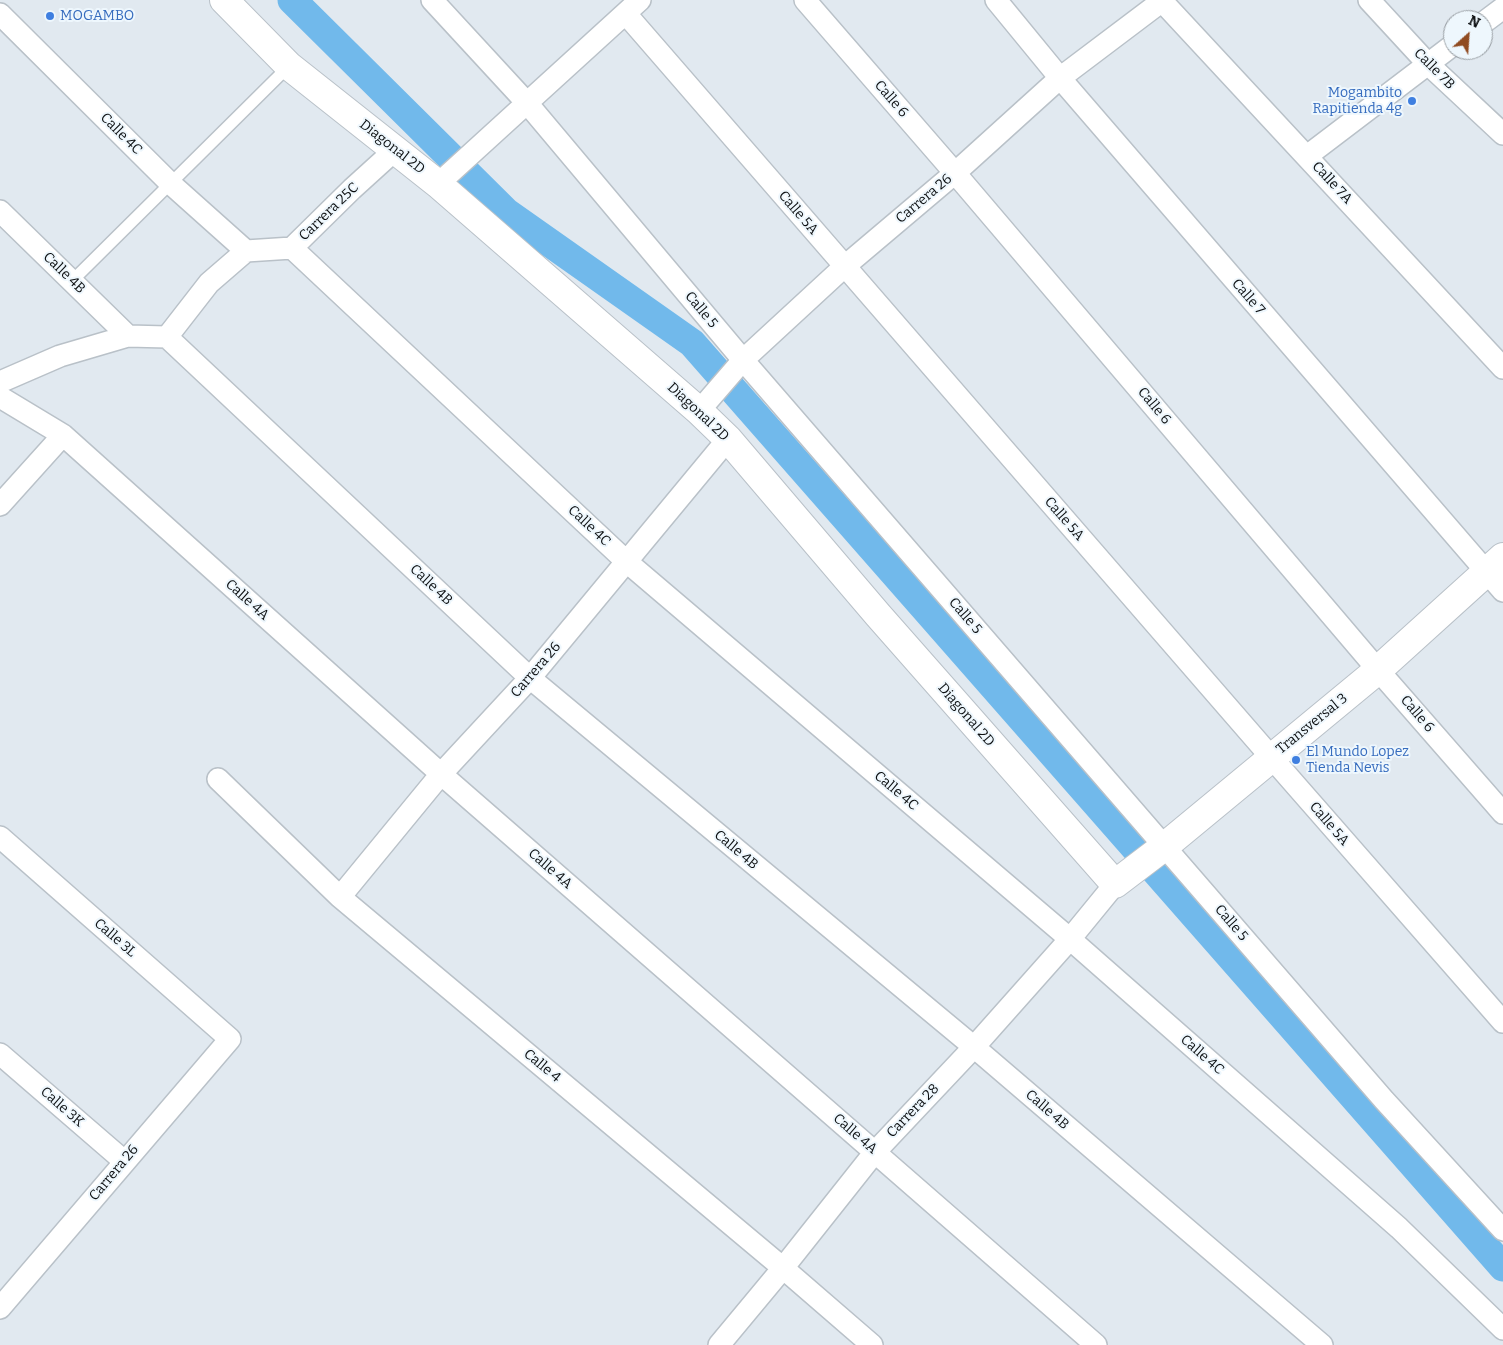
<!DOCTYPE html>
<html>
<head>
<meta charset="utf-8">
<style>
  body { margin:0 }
  #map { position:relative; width:1503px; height:1345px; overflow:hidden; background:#e1e9f0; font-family:Bitter,serif }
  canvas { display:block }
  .north { position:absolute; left:1443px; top:10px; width:50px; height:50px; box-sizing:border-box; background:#eef7fd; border:1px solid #949a9f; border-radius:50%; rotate:26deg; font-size:14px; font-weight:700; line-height:20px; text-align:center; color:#0c0f11 }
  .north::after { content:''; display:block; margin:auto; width:18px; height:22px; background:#904b21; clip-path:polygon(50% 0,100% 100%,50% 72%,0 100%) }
</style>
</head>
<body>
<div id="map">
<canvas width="1503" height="1345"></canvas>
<div class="north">N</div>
</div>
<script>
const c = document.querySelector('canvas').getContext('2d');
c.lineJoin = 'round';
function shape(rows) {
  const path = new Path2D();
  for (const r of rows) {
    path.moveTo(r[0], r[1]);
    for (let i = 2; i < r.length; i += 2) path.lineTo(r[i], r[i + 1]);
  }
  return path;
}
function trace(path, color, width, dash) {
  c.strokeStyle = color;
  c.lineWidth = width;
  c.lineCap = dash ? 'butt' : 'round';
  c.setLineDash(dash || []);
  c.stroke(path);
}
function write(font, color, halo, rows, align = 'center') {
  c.font = font + ' Bitter,serif';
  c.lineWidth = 4;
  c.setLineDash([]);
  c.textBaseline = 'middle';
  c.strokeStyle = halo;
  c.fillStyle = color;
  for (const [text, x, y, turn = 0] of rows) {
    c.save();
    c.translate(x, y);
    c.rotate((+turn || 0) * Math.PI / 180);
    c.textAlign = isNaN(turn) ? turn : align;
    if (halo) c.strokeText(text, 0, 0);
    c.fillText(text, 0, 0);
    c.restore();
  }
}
trace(shape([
  [292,0,506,212,692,343,1503,1267]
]), '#71b9eb', 29);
const lane = shape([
  [72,281,289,66]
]);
const street = shape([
  [432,0,527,103,743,360,1384,1100,1503,1230],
  [805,0,955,173,1378,670,1503,813],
  [996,0,1060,78,1503,591],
  [1161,0,1503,368],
  [1369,0,1428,64,1503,134],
  [0,14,171,184,246,251],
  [626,14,1271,757,1503,1022],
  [1483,23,1503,8],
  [1307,156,1453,45],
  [438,184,640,0],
  [0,211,128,336],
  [292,248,627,562,1070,939,1399,1228,1503,1329],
  [167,337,530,678,974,1047,1322,1345],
  [0,382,60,356,128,336,167,337,209,283,246,251,292,248,352,189,395,150],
  [0,397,63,435,441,774,1096,1345],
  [699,411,743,360,845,266,955,173,1060,78,1162,1],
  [0,505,63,435],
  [218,779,340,897,783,1268,872,1345],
  [0,837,230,1039,0,1308],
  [340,897,441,774,530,678,728,439],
  [0,1054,124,1161],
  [719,1345,783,1268,875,1152,974,1047,1070,939,1115,884]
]);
const secondary = shape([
  [224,0,289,66,438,184,699,411,728,439,878,615,1115,884,1165,846,1378,670,1503,557]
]);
trace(lane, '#b9c1c8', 14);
trace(street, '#b9c1c8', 24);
trace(secondary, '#b9c1c8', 30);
trace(lane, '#fff', 11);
trace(street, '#fff', 21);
trace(secondary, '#fff', 28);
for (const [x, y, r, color] of [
  [50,16,5,"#3f7fe0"],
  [1412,101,5,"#3f7fe0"],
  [1296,760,5,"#3f7fe0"]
]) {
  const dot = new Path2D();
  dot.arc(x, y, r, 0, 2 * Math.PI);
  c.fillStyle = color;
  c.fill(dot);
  trace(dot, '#eef7fd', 2);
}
write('14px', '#366cbe', '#eef7fd', [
  ["MOGAMBO",60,16],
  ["Mogambito",1402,93,"right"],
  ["Rapitienda 4g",1402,109,"right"],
  ["El Mundo Lopez",1306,752],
  ["Tienda Nevis",1306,768]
], 'left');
write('14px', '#0c0f11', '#eef7fd', [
  ["Calle 7B",1434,69,45],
  ["Calle 6",891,99,49],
  ["Calle 4C",121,134,45],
  ["Diagonal 2D",392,147,38],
  ["Calle 7A",1332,183,47],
  ["Carrera 26",924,199,-40],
  ["Carrera 25C",329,212,-44],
  ["Calle 5A",798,213,49],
  ["Calle 4B",64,273,44],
  ["Calle 7",1248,297,49],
  ["Calle 5",701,310,50],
  ["Calle 6",1154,406,50],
  ["Diagonal 2D",698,412,43],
  ["Calle 5A",1064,519,49],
  ["Calle 4C",589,526,43],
  ["Calle 4B",431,585,43],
  ["Calle 4A",247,600,42],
  ["Calle 5",965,616,49],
  ["Carrera 26",536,670,-49],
  ["Calle 6",1417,714,49],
  ["Diagonal 2D",966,715,49],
  ["Transversal 3",1312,724,-39],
  ["Calle 4C",896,791,40],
  ["Calle 5A",1329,824,49],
  ["Calle 4B",736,850,40],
  ["Calle 4A",550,869,41],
  ["Calle 5",1231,923,49],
  ["Calle 3L",115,938,41],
  ["Calle 4C",1202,1055,41],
  ["Calle 4",542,1066,40],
  ["Calle 3K",62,1107,41],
  ["Calle 4B",1047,1110,41],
  ["Carrera 28",913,1111,-46],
  ["Calle 4A",855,1134,41],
  ["Carrera 26",114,1173,-50]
]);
</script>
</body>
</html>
